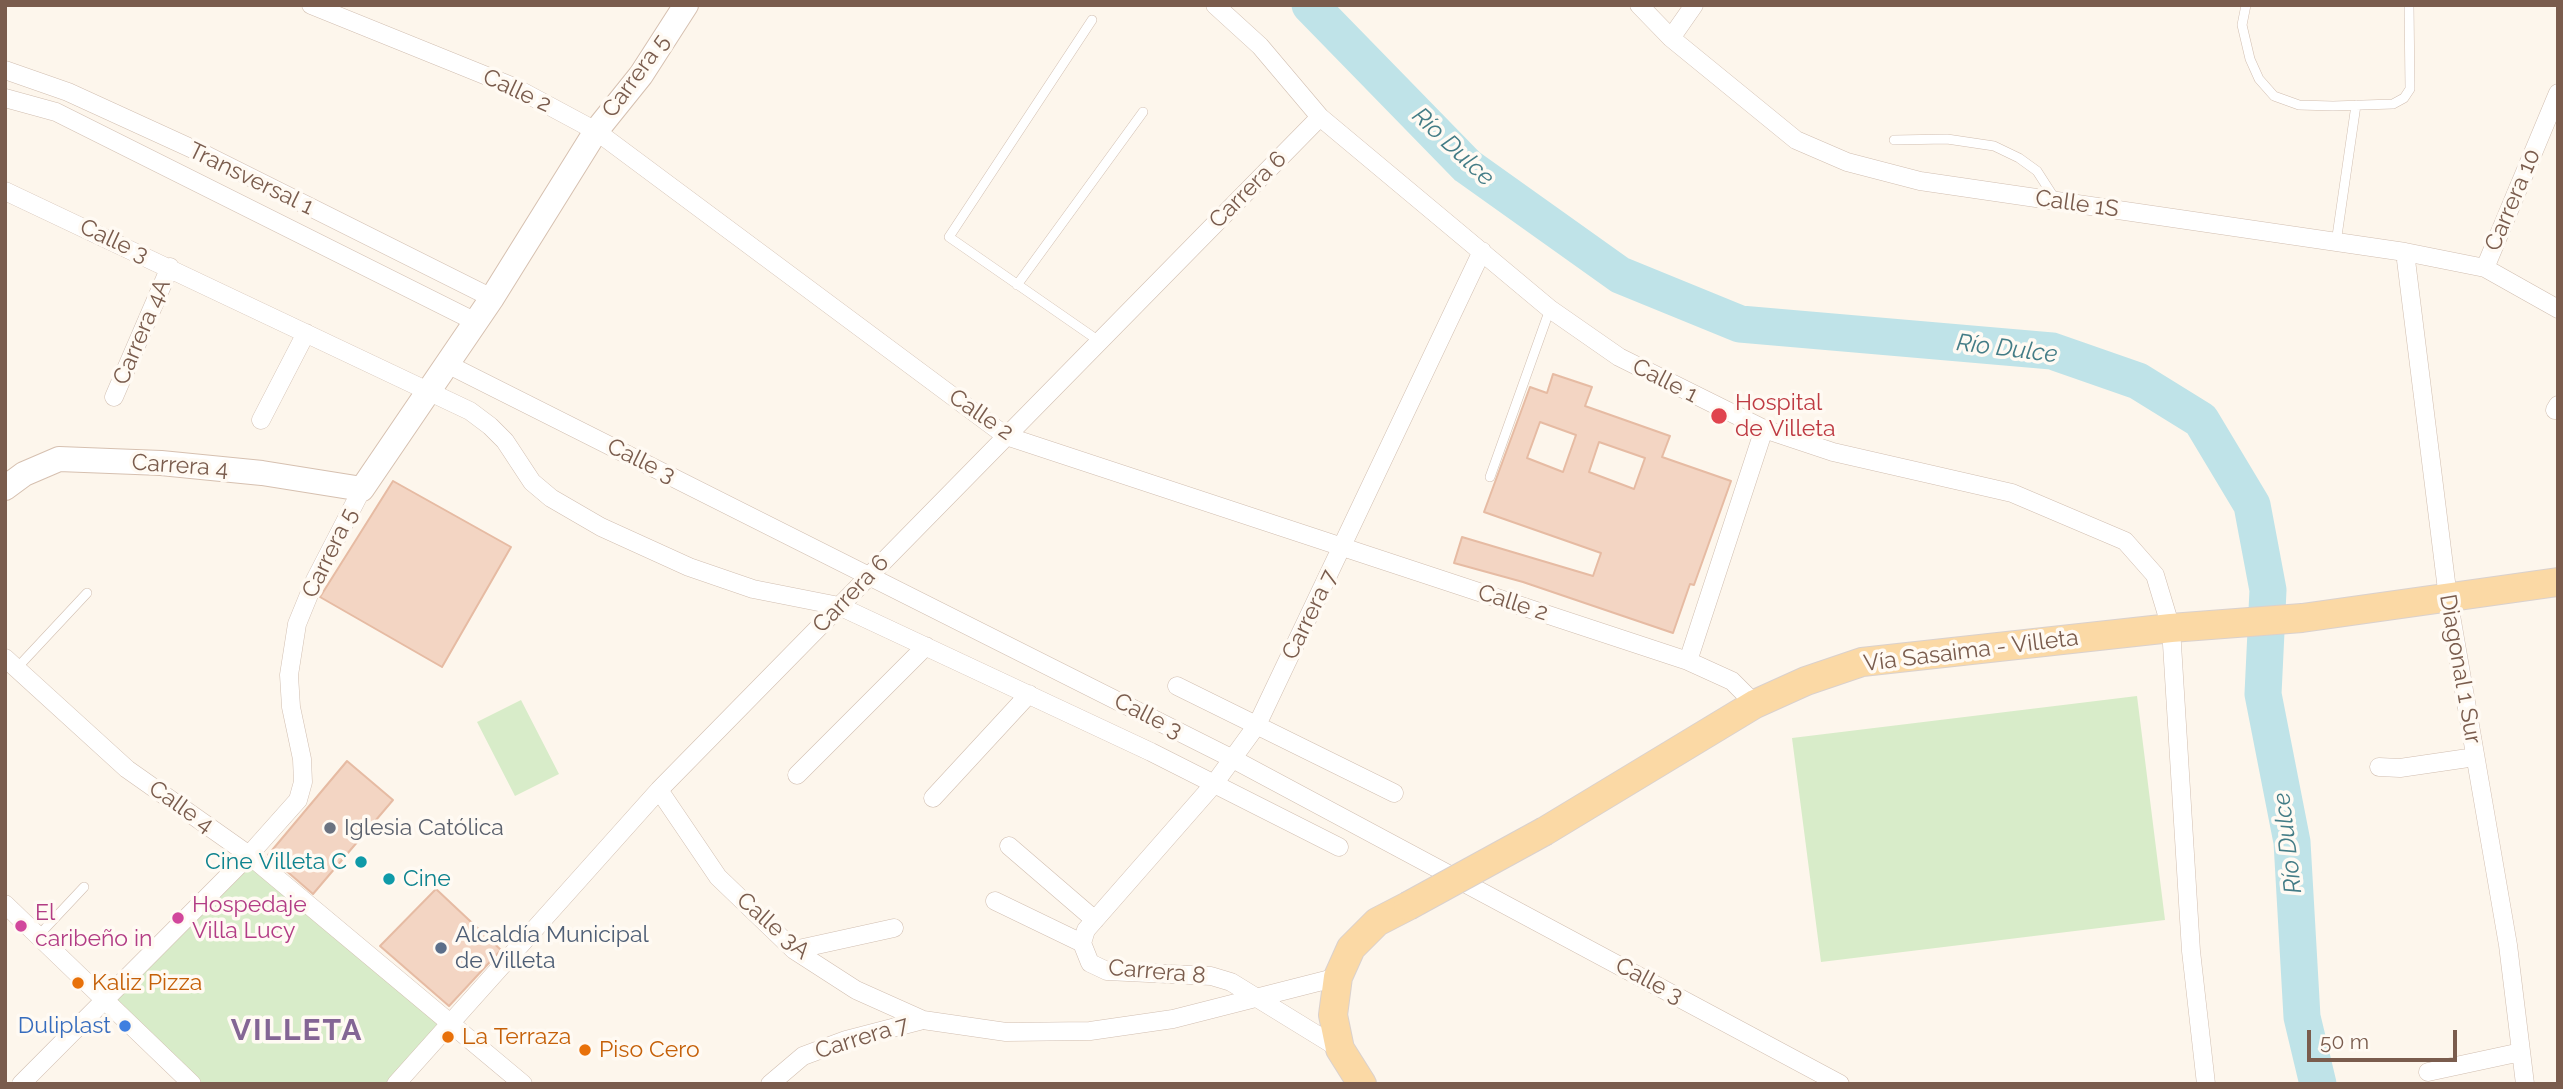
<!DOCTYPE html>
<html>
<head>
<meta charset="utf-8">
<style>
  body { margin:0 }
  #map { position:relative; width:2563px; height:1089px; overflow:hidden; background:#fdf6ec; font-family:Raleway,sans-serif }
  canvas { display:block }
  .frame { position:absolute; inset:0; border:7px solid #7a5c4d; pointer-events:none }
  .scale { position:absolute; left:2307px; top:1030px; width:150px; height:32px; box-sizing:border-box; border:4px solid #7a5c4d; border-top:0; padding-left:9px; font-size:21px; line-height:24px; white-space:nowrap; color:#7a5c4d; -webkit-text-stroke:5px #fffaf3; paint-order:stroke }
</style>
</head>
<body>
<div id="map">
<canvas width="2563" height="1089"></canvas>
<div class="frame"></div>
<div class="scale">50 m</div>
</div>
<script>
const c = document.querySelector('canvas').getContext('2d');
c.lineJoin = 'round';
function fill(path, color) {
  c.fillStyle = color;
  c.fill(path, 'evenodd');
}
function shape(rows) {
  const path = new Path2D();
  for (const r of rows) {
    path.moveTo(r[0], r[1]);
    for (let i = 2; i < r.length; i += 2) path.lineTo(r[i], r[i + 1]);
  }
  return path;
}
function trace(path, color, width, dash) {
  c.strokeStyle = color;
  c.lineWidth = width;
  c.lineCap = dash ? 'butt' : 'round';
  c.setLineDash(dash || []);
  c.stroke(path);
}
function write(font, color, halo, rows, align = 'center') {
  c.font = font + ' Raleway,sans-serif';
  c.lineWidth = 7;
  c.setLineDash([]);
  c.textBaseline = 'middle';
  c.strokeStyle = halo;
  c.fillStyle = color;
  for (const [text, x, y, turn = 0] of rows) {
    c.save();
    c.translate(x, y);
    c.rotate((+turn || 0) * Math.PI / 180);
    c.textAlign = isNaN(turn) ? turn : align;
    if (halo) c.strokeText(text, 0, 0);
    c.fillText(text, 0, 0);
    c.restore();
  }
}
fill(shape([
  [2137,696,2165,920,1821,962,1792,738],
  [521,700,559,774,515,796,477,722],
  [249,855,452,1024,396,1084,192,1084,103,998]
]), '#d8ecc9');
trace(shape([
  [1310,5,1467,166,1620,275,1740,324,2052,351,2138,381,2201,420,2252,505,2268,590,2263,694,2292,842,2302,1017,2318,1084]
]), '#bfe3e8', 37);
const building = shape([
  [1553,374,1592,387,1585,406,1670,436,1662,457,1731,481,1694,585,1690,584,1673,633,1523,582,1454,563,1462,537,1593,576,1601,553,1484,512,1530,387,1547,393,1553,374],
  [1540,422,1576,435,1563,472,1527,458,1540,422],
  [1599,442,1645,458,1634,489,1589,472,1599,442],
  [393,481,511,547,442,667,320,597,393,481],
  [347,761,393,800,313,894,268,855,347,761],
  [436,889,501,950,449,1006,380,946,436,889]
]);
fill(building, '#f3d5c3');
trace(building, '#e6bba3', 2);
const lane = shape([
  [2246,5,2242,25,2250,59,2259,79,2274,96,2299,105,2333,106,2393,104,2404,98,2410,89,2409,5],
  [1092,20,949,237,1099,341],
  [1894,140,1947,139,1994,146,2019,158,2037,171,2055,199],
  [2336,243,2356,105],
  [1017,285,1143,112],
  [1490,477,1550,309],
  [16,669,87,593],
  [38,936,84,887]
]);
const street = shape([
  [311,5,514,87,596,131,1006,436,1688,661,1732,681,1755,704],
  [1215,5,1260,46,1320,117,1550,309,1619,357,1764,429,1833,452,2012,493,2125,541,2155,575,2171,628,2191,951,2206,1084],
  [1639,5,1671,38,1796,140,1847,162,1920,181,2405,252,2485,268,2558,309],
  [1671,38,1694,5],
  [5,70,68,92,208,156,492,298],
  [5,98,56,112,476,322],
  [5,191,470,411,490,426,505,441,532,482,551,498,601,527,689,567,753,589,839,606,1151,752,1339,847],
  [2405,252,2448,598,2508,945,2525,1084],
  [2485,268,2558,93],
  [447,364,1233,759,1840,1084],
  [114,397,170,267],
  [2555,410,2558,405],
  [261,420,306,333],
  [5,658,127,769,249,855,523,1084],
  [1688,661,1764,429],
  [1177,686,1394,793],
  [2379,767,2400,768,2475,757],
  [797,775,926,646],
  [659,790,718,877,794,950,856,990,923,1020],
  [933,798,1029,694],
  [1009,846,1095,920],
  [995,901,1082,943,1090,963,1107,971,1211,976,1231,982,1340,1049],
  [5,904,192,1084],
  [1082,943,1086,930,1214,784,1257,725,1482,251],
  [794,950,894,928],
  [2428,1072,2521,1052],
  [21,1084,249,855,298,800,303,782,302,759,291,707,289,675,297,624,315,580,362,489],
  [396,1084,659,790,1320,117],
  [770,1084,803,1056,846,1040,923,1020,1006,1032,1090,1031,1173,1019,1338,977]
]);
const secondary = shape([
  [5,488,24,474,59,459,161,463,262,473,362,489,492,298,596,131,641,75,686,5]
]);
const primary = shape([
  [1545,831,1755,704,1806,681,1862,662,2171,628,2302,618,2558,582],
  [1362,1084,1340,1049,1333,1015,1338,977,1351,948,1377,922,1408,906]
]);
trace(lane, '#d1beb0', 10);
trace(street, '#d1beb0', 19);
trace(secondary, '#d6c0b0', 26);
trace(primary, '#dad1cd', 30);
trace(lane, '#fff', 9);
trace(street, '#fff', 18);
trace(secondary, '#fff', 24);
trace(primary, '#fbd9a5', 28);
const primaryBridge = shape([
  [1408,906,1545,831]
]);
trace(primaryBridge, '#dad1cd', 30, []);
trace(primaryBridge, '#fbd9a5', 28);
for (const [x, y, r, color] of [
  [1719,416,9,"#e0444e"],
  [330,828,7,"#6b7280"],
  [361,862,7,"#0f9aa8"],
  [389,879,7,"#0f9aa8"],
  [178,918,7,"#d1479c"],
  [21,926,7,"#d1479c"],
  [441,948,7,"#5c6f8a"],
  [78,983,7,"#e8710a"],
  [125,1026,7,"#3f7fe0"],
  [448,1037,7,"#e8710a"],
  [585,1050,7,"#e8710a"]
]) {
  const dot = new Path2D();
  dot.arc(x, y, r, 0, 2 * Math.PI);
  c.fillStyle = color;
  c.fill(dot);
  trace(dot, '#fffaf3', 2.5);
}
write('23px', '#7a5c4d', '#fffaf3', [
  ["Carrera 5",636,76,-54],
  ["Calle 2",517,91,25],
  ["Transversal 1",251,179,26],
  ["Carrera 6",1248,190,-45],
  ["Carrera 10",2513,200,-67],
  ["Calle 1S",2077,204,8],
  ["Calle 3",114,241,25],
  ["Carrera 4A",142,332,-67],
  ["Calle 1",1665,381,27],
  ["Calle 2",981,415,34],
  ["Calle 3",641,461,26],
  ["Carrera 4",180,466,4],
  ["Carrera 5",330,553,-64],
  ["Carrera 6",851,594,-46],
  ["Calle 2",1513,603,18],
  ["Carrera 7",1310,615,-64],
  ["Vía Sasaima - Villeta",1971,651,-7],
  ["Diagonal 1 Sur",2460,669,80],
  ["Calle 3",1148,716,27],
  ["Calle 4",181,807,35],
  ["Calle 3A",773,926,41],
  ["Carrera 8",1157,972,5],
  ["Calle 3",1649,981,28],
  ["Carrera 7",862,1038,-17]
]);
write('23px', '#be3a42', '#fffaf3', [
  ["Hospital",1735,403],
  ["de Villeta",1735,429]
], 'left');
write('23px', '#5b616d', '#fffaf3', [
  ["Iglesia Católica",344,828]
], 'left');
write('23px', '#0d838f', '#fffaf3', [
  ["Cine Villeta C",347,862],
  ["Cine",403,879,"left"]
], 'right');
write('23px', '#b23c85', '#fffaf3', [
  ["Hospedaje",192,905],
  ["Villa Lucy",192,931],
  ["El",35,913],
  ["caribeño in",35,939]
], 'left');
write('23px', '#4e5e75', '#fffaf3', [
  ["Alcaldía Municipal",455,935],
  ["de Villeta",455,961]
], 'left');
write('23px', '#c56008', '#fffaf3', [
  ["Kaliz Pizza",92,983],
  ["La Terraza",462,1037],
  ["Piso Cero",599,1050]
], 'left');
write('23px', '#366cbe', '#fffaf3', [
  ["Duliplast",111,1026]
], 'right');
write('italic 24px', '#437c86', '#fffaf3', [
  ["Río Dulce",1453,147,43],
  ["Río Dulce",2007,349,7],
  ["Río Dulce",2288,843,-97]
]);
c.letterSpacing = '2px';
write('bold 30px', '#846695', '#fffaf3', [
  ["VILLETA",297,1031]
]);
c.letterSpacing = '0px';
</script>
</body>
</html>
